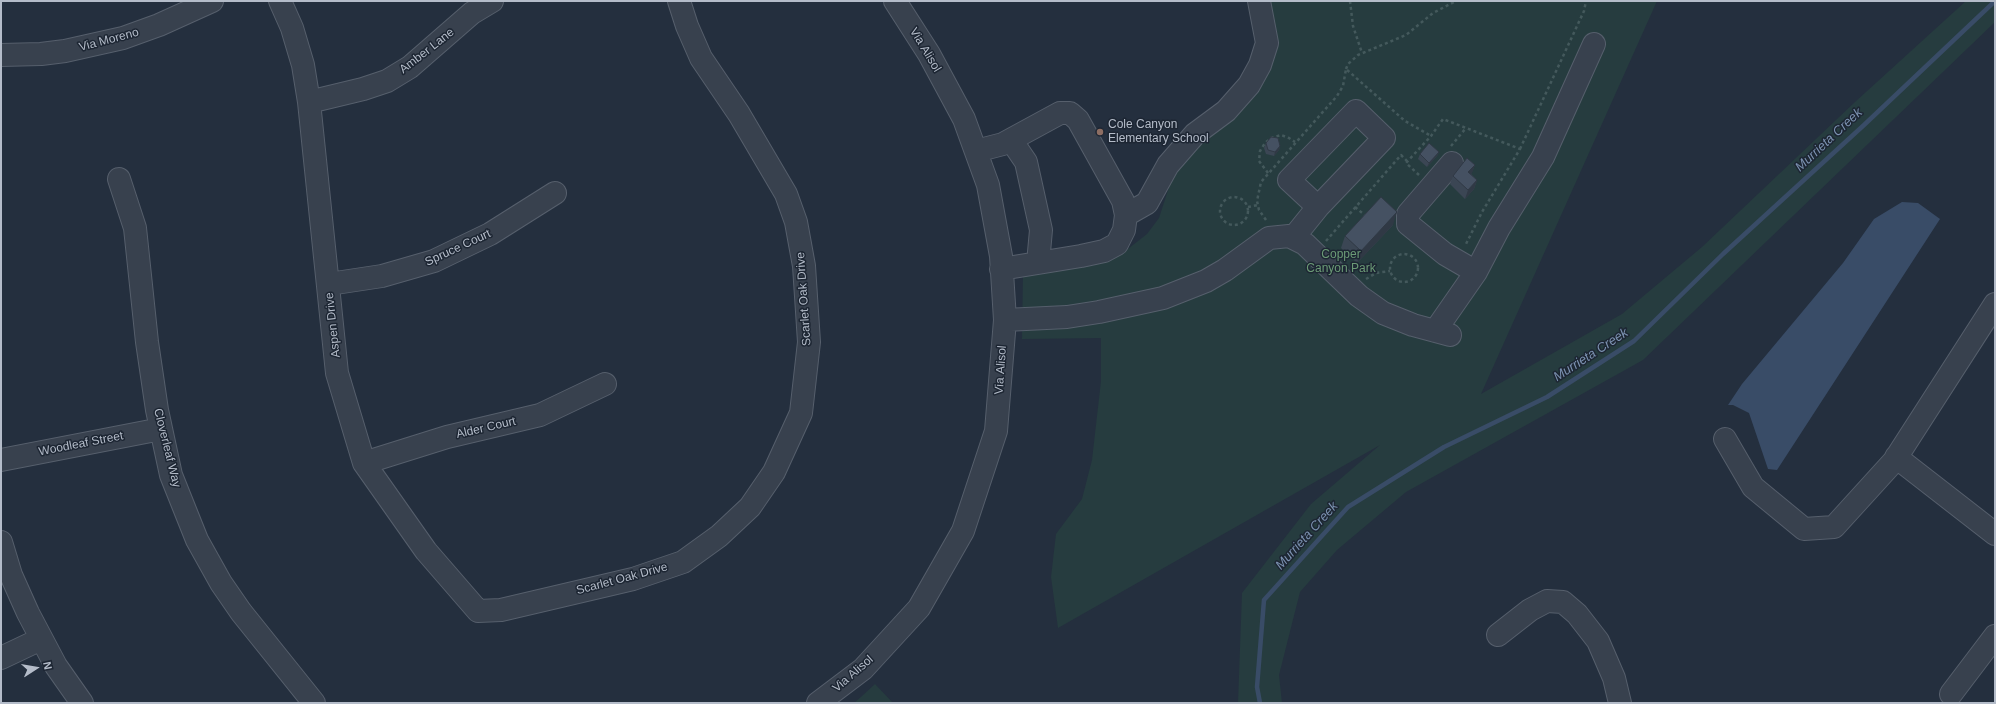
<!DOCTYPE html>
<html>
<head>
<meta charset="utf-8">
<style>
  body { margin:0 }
  #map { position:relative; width:1996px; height:704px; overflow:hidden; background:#242f3e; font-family:Arial,sans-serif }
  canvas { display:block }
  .frame { position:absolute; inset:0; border:2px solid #b4bcc9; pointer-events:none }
  .north { position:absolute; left:16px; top:648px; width:40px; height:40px; -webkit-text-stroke:3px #1d2633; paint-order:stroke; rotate:78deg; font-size:11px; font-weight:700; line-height:16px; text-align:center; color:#b4bcc9 }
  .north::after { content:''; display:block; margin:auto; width:14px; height:18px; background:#b4bcc9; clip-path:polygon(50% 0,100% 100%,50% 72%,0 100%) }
</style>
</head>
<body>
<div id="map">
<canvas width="1996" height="704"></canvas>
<div class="frame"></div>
<div class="north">N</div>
</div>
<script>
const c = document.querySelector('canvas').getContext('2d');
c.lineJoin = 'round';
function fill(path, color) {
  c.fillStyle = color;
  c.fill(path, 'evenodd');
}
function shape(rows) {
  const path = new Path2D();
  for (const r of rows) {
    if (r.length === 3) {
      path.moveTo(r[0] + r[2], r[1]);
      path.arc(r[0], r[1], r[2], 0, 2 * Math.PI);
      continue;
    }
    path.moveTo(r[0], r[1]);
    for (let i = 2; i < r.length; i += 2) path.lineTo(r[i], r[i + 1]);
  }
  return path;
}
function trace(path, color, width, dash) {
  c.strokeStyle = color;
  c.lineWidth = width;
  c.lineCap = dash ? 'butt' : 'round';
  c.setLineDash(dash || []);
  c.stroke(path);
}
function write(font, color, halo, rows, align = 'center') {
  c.font = font + ' Arial,sans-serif';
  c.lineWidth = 3;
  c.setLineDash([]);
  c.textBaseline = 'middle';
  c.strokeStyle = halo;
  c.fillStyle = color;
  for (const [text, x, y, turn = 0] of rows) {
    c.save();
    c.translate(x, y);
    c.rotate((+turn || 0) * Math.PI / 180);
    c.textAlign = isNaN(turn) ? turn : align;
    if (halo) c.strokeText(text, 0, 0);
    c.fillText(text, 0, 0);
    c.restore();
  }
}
fill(shape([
  [1267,1,1657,1,1481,394,1622,314,1702,247,1855,102,1966,1,1995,1,1995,22,1643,360,1406,492,1337,550,1300,592,1279,675,1282,703,1238,703,1242,593,1311,504,1380,445,1058,628,1051,577,1056,534,1082,499,1092,460,1101,381,1101,338,1022,339,1023,272,1124,252,1147,234,1159,218,1171,181,1196,145,1274,53],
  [875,684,893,703,854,703,862,696]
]), '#263c3f');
fill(shape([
  [1902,202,1918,203,1940,219,1777,470,1768,469,1749,413,1733,405,1728,405,1742,384,1843,263,1874,219]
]), '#394c67');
trace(shape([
  [1260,703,1257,687,1264,600,1348,507,1444,447,1547,397,1634,341,1723,254,1864,125,1995,1]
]), '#394c67', 4.5);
const minor = shape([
  [280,1,292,28,303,65,309,102,337,373,364,463,426,551,478,611,501,610,633,579,683,562,719,536,750,507,774,472,801,413,809,342,804,266,796,222,786,194,739,114,701,58,687,26,679,1],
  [1,55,41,54,65,51,123,38,159,25,212,1],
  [309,102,363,89,387,81,410,67,472,13,492,1],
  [1011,140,1026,162,1041,230,1038,263],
  [976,151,1003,144,1060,113,1070,113,1078,120,1123,201,1126,215,1124,230,1117,244,1104,251,1081,256,1001,269],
  [1452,163,1408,214,1408,224,1445,254,1476,272],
  [119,179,135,228,147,342,157,410,171,475,197,540,221,583,241,612,314,703],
  [1126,215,1147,203,1168,165,1195,134,1226,111,1249,85,1260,65,1267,43,1259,1],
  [1293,238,1318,207,1384,138,1356,111,1289,180,1318,207],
  [329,284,382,276,434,261,490,234,555,193],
  [1005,320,1067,317,1099,312,1163,298,1206,281,1225,270,1269,238,1289,236,1305,244,1359,296,1383,313,1413,325,1450,335],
  [1435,331,1476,272,1499,228,1543,157,1594,44],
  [1725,439,1753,487,1804,529,1834,527,1894,461,1995,304],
  [1896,457,1995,534],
  [1,460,161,429],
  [364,463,447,437,540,415,605,384],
  [1,542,11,575,28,613,56,666,82,703],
  [1498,635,1530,610,1547,601,1563,602,1577,614,1598,641,1614,678,1620,703],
  [1,658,41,639],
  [1951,694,1995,636],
  [818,703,863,669,919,608,963,531,996,431,1005,320,1001,256,988,185,964,119,929,54,895,1]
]);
trace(minor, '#565f6c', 24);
trace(shape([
  [1350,1,1353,26,1362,53],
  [1346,69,1348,64,1358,55,1406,35,1433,13,1456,1],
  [1451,146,1466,128],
  [1520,149,1584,11,1586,1],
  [1268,173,1259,161,1260,151,1265,143,1271,138,1281,135,1289,138,1295,142],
  [1419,175,1406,163,1431,136,1443,119,1520,149,1482,212,1465,246],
  [1234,211,14],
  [1248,207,1258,205],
  [1355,207,1367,217],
  [1266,220,1259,210,1257,201,1261,182,1337,96,1343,86,1346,69,1405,121,1431,136],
  [1326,241,1401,155,1408,162],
  [1404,268,14],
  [1366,279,1376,273,1390,271]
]), '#44595c', 2.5, [3, 3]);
trace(minor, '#38414e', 22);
fill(shape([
  [1266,143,1280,146,1279,150,1274,156,1266,154,1264,148],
  [1439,152,1437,156,1427,167,1418,159,1420,154],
  [1475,165,1471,174,1477,180,1474,189,1465,199,1450,184,1453,176],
  [1393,225,1357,263,1341,248,1345,236]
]), '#3b4654');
fill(shape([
  [1280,146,1279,150,1274,156,1275,152],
  [1439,152,1437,156,1427,167,1429,163],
  [1475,165,1472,173,1465,181,1468,172],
  [1477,180,1474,189,1465,199,1468,190],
  [1397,212,1393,225,1357,263,1361,251]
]), '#303945');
const building = shape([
  [1271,137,1278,138,1280,146,1275,152,1268,150,1266,143,1271,137],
  [1429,143,1439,152,1429,163,1420,154,1429,143],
  [1467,158,1475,165,1468,172,1477,180,1468,190,1453,176,1467,158],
  [1381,197,1397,212,1361,251,1345,236,1381,197]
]);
fill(building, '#455162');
trace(building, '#303945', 1);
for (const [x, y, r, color] of [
  [1100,132,4,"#8d6e63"]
]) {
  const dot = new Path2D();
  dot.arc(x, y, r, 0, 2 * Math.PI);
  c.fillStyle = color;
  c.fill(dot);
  trace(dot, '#1d2633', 1.5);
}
write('12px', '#b4bcc9', '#1d2633', [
  ["Via Moreno",109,40,-15],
  ["Via Alisol",925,50,59],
  ["Amber Lane",427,51,-38],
  ["Spruce Court",458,248,-25],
  ["Scarlet Oak Drive",804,299,-94],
  ["Aspen Drive",333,325,-96],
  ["Via Alisol",1001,370,-86],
  ["Alder Court",486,428,-13],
  ["Woodleaf Street",81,444,-11],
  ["Cloverleaf Way",167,448,76],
  ["Scarlet Oak Drive",622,579,-15],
  ["Via Alisol",853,674,-41]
]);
write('12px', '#b4bcc9', '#1d2633', [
  ["Cole Canyon",1108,125],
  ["Elementary School",1108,139]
], 'left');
write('12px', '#6b9a76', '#1d2633', [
  ["Copper",1341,255],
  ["Canyon Park",1341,269]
]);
write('italic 13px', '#7c92b1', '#1d2633', [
  ["Murrieta Creek",1829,140,-43],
  ["Murrieta Creek",1591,355,-33],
  ["Murrieta Creek",1307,536,-48]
]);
</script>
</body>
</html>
